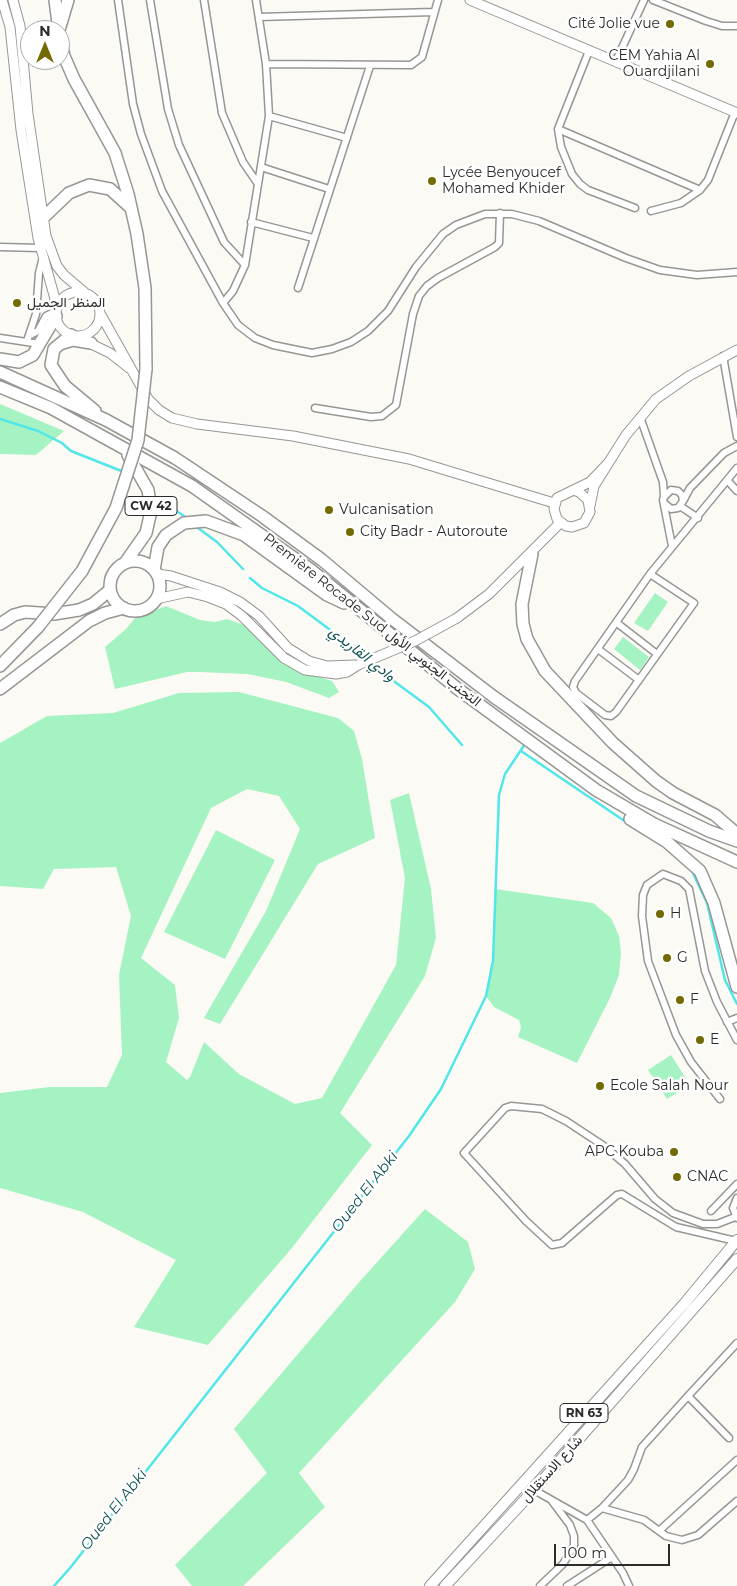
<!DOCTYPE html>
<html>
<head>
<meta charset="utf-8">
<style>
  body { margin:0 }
  #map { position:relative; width:737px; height:1586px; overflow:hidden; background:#fbfaf5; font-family:Montserrat,sans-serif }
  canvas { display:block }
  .north { position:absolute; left:20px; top:20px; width:50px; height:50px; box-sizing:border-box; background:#fff; border:1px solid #aaaaa9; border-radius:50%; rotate:0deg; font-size:14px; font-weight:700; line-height:20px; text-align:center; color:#2b2b29 }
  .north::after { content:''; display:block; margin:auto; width:18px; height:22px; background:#736a02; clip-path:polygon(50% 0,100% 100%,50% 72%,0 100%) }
  .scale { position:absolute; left:554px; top:1544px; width:116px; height:22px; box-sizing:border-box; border:2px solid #2b2b29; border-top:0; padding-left:6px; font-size:15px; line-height:18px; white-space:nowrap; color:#2b2b29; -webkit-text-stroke:4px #fff; paint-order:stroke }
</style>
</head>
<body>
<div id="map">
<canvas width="737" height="1586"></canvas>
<div class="north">N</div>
<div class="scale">100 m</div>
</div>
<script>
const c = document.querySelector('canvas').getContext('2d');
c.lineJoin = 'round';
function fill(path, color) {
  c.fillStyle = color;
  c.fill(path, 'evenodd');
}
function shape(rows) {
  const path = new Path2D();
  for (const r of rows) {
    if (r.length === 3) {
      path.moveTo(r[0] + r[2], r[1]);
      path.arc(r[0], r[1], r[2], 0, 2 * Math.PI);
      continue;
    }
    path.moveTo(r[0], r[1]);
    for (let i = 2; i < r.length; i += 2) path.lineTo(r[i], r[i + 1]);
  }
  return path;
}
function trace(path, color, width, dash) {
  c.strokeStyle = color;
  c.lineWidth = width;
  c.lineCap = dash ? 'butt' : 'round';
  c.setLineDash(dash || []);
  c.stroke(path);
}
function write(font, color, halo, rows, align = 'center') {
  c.font = font + ' Montserrat,Vazirmatn,sans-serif';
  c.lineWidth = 5;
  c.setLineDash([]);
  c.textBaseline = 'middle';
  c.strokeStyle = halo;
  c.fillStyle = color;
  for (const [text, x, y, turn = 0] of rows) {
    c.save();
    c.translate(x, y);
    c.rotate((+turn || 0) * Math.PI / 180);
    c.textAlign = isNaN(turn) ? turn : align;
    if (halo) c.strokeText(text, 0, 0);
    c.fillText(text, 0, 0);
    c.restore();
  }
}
fill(shape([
  [0,404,64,431,36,455,0,454],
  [655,593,668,602,648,631,634,623],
  [166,606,200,620,215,622,227,619,247,626,283,661,301,671,332,681,339,692,329,698,286,682,248,674,199,672,187,672,115,689,105,647,126,629,140,612,151,612],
  [623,637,649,657,640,670,614,649],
  [239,692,338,718,354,731,362,759,375,838,318,864,220,1024,204,1018,266,911,300,829,279,796,247,789,211,808,141,958,175,985,179,1018,166,1062,187,1080,190,1077,204,1042,239,1074,295,1104,322,1098,396,965,405,878,390,800,409,793,431,889,436,938,425,976,340,1113,372,1145,291,1249,208,1345,134,1327,176,1260,83,1212,0,1188,0,1093,50,1087,107,1087,122,1055,119,975,131,916,116,867,54,869,43,889,0,886,0,743,47,716,113,713,179,693],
  [216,830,275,860,225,959,164,932],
  [495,889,593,903,611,918,619,936,621,953,619,975,610,998,577,1063,518,1037,521,1027,519,1020,494,1007,486,996,493,961],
  [671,1055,690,1085,667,1099,648,1070],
  [425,1209,468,1242,475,1269,455,1302,299,1473,325,1507,243,1586,192,1586,175,1565,267,1473,234,1429,361,1280]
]), '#a5f3c2');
trace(shape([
  [0,419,38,431,62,443,71,451,124,472],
  [155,497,187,518],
  [198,528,217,542,243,569],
  [250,578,262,588,298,606,368,658],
  [372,661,395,682,429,707,462,745],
  [521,751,626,822],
  [692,871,707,903,725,980,737,1004],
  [54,1586,70,1568,409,1136,441,1089,486,996,493,961,499,795,505,774,525,744]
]), '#51e6e9', 2.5);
const street = shape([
  [118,0,133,104,141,134,162,191,223,303,238,325,255,338,273,345,312,353,332,349,351,342,368,331,388,311,416,267,443,234,456,225,485,214,512,214,539,221,626,258,660,270,697,275,737,272],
  [150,0,168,109,179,145,224,242,245,265],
  [204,0,222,113,243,162,258,184],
  [653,0,706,21,722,26,737,26],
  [259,17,433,12],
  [589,51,558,129,561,147,572,174,580,184,588,190,635,208],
  [616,61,644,0],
  [266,64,411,65,422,57,438,0],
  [269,116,347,138],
  [558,129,700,190],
  [261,167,329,189],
  [651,211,681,203,700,190,708,180,735,112],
  [251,222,313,238],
  [0,247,41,248],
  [298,288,370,66],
  [223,303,233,291,245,265,269,116,266,64,256,0],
  [30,335,38,331,46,316,56,311],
  [0,338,40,344],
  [27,341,36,314,39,273,43,257],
  [723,356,737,437],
  [315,408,371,417,382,416,396,405,413,314,419,296,427,286,438,278,495,247,499,243,500,213],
  [640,417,663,482,664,496],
  [727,480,737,491],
  [683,501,690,488,724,453,737,446],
  [664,503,671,509,678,508,683,501,682,495,678,491,671,490,664,497,663,500,672,546],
  [680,506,698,518],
  [650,574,694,603,616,712,611,716,605,715,576,693,573,687,575,681,650,574,737,468],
  [617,623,657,654],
  [598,649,639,680],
  [727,1022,737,1018],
  [720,1099,691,1062,676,1035,648,961,642,916,643,895,647,885,663,874,681,881,689,889,705,971,717,1002,737,1040],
  [737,1198,733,1208,737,1218],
  [711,1211,737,1184],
  [735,1217,717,1224,703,1224,673,1213,655,1199,625,1164,604,1146,566,1121,542,1109,511,1106,505,1108,464,1153,526,1221,552,1245,562,1243,617,1195,622,1194,676,1227,736,1241],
  [729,1438,688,1396,737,1343],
  [534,1490,587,1520,623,1573,629,1586],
  [602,1508,644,1520,666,1536,682,1540,698,1535,737,1501],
  [587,1520,602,1508,628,1480,634,1469,642,1447,688,1396],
  [660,1530,737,1460],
  [540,1586,563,1564,574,1546,574,1536,570,1525,552,1501],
  [567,1586,612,1557]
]);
const secondary = shape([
  [2,0,10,27,21,130,38,238,57,306],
  [13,0,20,26,28,114,46,236,57,266,64,275,84,292],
  [470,0,737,113],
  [78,314,22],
  [101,315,148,399,159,410,172,418,197,424,293,436,409,459,554,503],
  [85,341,110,353,129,368],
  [609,462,626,435,656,399,689,376,737,350],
  [573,490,579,492,588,500,590,512,584,523,572,527,566,526,557,519,554,509,557,498,590,482,609,462,594,486,590,506],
  [157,574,171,576,220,592,240,602,259,616,288,648,309,661,327,666,355,665],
  [156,599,188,592,208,597,226,604,242,616,284,658,305,670,336,674,347,672,358,665],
  [457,618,489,594,560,523]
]);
const primary = shape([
  [430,1586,684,1304,737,1240],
  [445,1586,534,1490,737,1259]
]);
const highway = shape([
  [55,0,58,23],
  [59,30,68,0],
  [60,38,64,56,74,79,115,153,128,194,137,234,145,288,146,369],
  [45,216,69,193,89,185,110,189,131,208],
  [71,335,54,349,51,365,65,386,95,411],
  [63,343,73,340,91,343],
  [0,359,19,362,33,355,56,316],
  [0,372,106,420,175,458,262,516,322,560,391,618,494,697,636,796,709,831,737,841],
  [0,387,51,408,192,486,311,570,458,689,596,790,654,824,737,862],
  [532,554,522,604,523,624,527,639,545,671,613,743,656,781,673,793,715,815,737,834],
  [135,586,25],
  [125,563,146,533,151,511,148,490,128,455],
  [154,570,158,547,166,535,184,523,206,521,244,535,327,595,344,603],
  [0,624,14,615,25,612,54,614,79,610,93,604,110,590],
  [0,666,38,627],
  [0,689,89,621,105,613,124,608],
  [630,819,667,842,700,871,714,903,737,987]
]);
trace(street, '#979693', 9);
trace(secondary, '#979693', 11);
trace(primary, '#979693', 12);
trace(highway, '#979693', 14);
trace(street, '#fff', 6);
trace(secondary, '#fff', 9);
trace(primary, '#fff', 10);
trace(highway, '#fff', 11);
const secondaryBridge = shape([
  [358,665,415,641,457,618]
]);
const highwayBridge = shape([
  [38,627,82,571,116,508,138,440,146,369]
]);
trace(secondaryBridge, '#979693', 11, []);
trace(highwayBridge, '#979693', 14, []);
trace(secondaryBridge, '#fff', 9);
trace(highwayBridge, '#fff', 11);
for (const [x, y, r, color] of [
  [670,24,5,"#736a02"],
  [710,64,5,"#736a02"],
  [432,181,5,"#736a02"],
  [17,303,5,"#736a02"],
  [329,510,5,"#736a02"],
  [350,532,5,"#736a02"],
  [660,914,5,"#736a02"],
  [667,958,5,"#736a02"],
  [680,1000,5,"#736a02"],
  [700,1040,5,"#736a02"],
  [600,1086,5,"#736a02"],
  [674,1152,5,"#736a02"],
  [677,1177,5,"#736a02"]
]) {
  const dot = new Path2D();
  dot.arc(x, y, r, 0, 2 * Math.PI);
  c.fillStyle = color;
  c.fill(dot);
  trace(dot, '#fff', 2);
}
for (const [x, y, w] of [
  [151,506,52],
  [584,1413,48]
]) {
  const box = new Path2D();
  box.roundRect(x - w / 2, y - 9.5, w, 19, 4);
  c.fillStyle = '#fff';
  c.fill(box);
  trace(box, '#2b2b29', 1);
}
write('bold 12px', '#2b2b29', null, [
  ["CW 42",151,506],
  ["RN 63",584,1413]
]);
write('14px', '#2b2b29', '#fff', [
  ["Cité Jolie vue",660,24,"right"],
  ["CEM Yahia Al",700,56,"right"],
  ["Ouardjilani",700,72,"right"],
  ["Lycée Benyoucef",442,173],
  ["Mohamed Khider",442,189],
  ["المنظر الجميل",27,303],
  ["Vulcanisation",339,510],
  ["City Badr - Autoroute",360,532],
  ["H",670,914],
  ["G",677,958],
  ["F",690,1000],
  ["E",710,1040],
  ["Ecole Salah Nour",610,1086],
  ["APC Kouba",664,1152,"right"],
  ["CNAC",687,1177]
], 'left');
write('14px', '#2b2b29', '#fff', [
  ["Première Rocade Sud التجنب الجنوبي الأول",372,620,38],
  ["شارع الاستقلال",552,1469,-48]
]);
write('italic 15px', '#135354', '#fff', [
  ["وادي القاريدي",362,654,38],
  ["Oued El Abki",365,1192,-52],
  ["Oued El Abki",114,1510,-52]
]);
</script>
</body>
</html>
